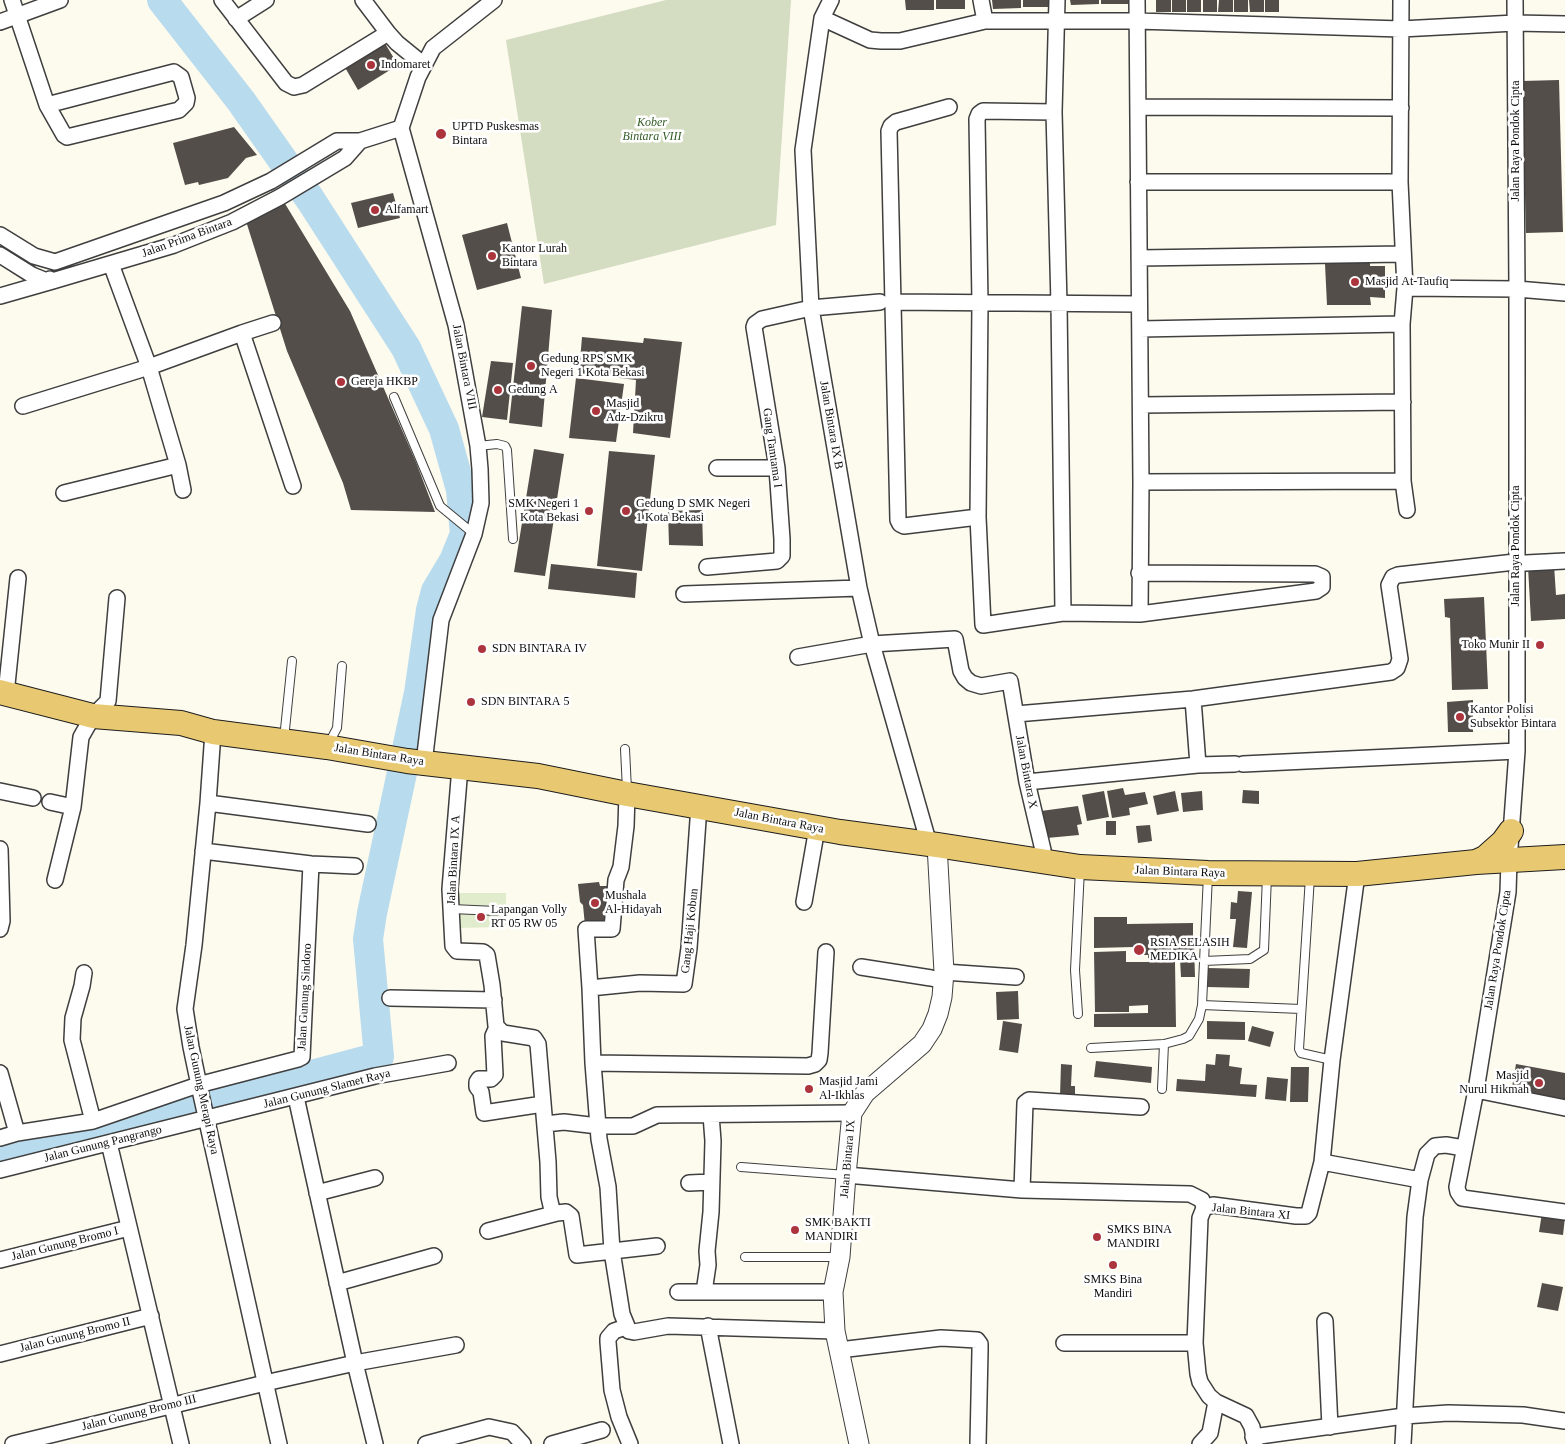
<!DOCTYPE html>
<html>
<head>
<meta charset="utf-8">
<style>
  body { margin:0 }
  canvas { display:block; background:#fdfaee }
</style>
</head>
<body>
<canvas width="1565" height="1444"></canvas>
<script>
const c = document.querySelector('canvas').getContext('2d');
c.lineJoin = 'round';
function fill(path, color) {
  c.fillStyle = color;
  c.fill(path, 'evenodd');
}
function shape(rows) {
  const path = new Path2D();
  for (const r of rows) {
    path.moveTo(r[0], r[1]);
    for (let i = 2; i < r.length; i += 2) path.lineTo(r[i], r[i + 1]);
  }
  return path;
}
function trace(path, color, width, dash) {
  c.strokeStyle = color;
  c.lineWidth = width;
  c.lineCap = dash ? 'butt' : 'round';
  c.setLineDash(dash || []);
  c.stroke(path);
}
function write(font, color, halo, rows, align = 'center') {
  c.font = font + ' Georgia,serif';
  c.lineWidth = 5;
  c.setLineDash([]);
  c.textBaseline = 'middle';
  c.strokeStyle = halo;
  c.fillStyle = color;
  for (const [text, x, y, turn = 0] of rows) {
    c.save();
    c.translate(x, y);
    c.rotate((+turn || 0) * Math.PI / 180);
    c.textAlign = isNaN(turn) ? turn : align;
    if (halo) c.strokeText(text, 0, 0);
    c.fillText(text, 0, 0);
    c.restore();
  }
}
fill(shape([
  [666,0,791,0,776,225,544,284,506,40]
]), '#d4dcc1');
fill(shape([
  [456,893,506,893,506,927,456,928]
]), '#e1eccc');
trace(shape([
  [0,1152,192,1107,379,1057,368,939,372,913,419,693,431,610,436,591,454,561,465,534,461,490,444,429,406,348,310,199,241,101,162,0]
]), '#b8dbee', 30);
fill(shape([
  [905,0,934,0,934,10,906,10],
  [936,0,965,0,965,9,936,9],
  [992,0,1021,0,1021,8,993,9],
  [1023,0,1051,0,1052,7,1023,7],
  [1070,0,1099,0,1099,4,1071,5],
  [1101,0,1130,0,1130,4,1101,4],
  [1156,0,1171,0,1171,12,1156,12],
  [1172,0,1186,0,1186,12,1172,12],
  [1187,0,1201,0,1201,12,1187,12],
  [1203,0,1217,0,1217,12,1203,12],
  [1219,0,1233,0,1233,12,1218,12],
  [1234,0,1248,0,1248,12,1234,12],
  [1249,0,1264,0,1264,12,1250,12],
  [1265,0,1279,0,1279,12,1265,12],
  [383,40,398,65,358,90,343,64],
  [1559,80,1563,232,1526,233,1522,81],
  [234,127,257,155,246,158,228,178,199,185,198,182,185,185,173,143],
  [393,193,400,218,358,228,351,203],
  [284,202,350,311,416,462,435,512,351,510,343,483,287,351,245,218],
  [507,223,521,278,477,290,462,235],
  [1370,261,1370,266,1385,266,1385,298,1370,297,1371,305,1327,305,1325,264],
  [522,306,552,310,542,427,509,423],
  [582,337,643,343,644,338,682,342,670,438,633,433,636,380,579,373],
  [491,361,513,363,507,420,482,417],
  [576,378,624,384,616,442,569,438],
  [534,449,564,454,545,576,514,572],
  [609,451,655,455,642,571,597,566],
  [702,510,703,546,669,545,668,511],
  [551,564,637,573,635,598,548,589],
  [1554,565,1556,595,1565,594,1565,619,1531,621,1528,567],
  [1484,597,1488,689,1452,690,1450,618,1445,617,1444,599],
  [1473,700,1473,732,1448,732,1447,702],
  [1123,788,1125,795,1145,792,1148,804,1129,808,1130,815,1112,818,1107,791],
  [1243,790,1259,791,1259,804,1242,803],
  [1104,791,1109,817,1087,821,1082,795],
  [1175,791,1179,811,1157,815,1153,796],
  [1202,791,1203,810,1183,812,1181,793],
  [1078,806,1082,824,1077,825,1079,835,1047,838,1041,811],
  [1106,821,1116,821,1116,835,1106,835],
  [1150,825,1152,841,1138,843,1136,826],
  [599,882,600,886,609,886,607,926,585,926,583,905,580,902,578,884],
  [1238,891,1252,892,1247,948,1233,947,1236,919,1230,919,1231,902,1237,903],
  [1094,917,1127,917,1127,924,1193,923,1193,944,1171,944,1171,962,1175,962,1176,1027,1094,1027,1094,1014,1148,1013,1148,1005,1129,1006,1129,1012,1095,1012,1094,952,1126,951,1126,962,1148,962,1148,955,1134,955,1134,947,1094,948],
  [1194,945,1195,977,1181,977,1180,959,1174,959,1173,946],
  [1208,968,1250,969,1249,988,1207,987],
  [1018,991,1019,1019,997,1020,996,992],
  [1003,1021,1022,1024,1018,1053,999,1050],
  [1207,1021,1245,1022,1245,1040,1207,1039],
  [1252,1026,1274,1032,1270,1047,1248,1041],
  [1216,1054,1230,1055,1229,1066,1242,1068,1240,1084,1257,1085,1256,1097,1176,1091,1177,1079,1205,1081,1206,1064,1215,1065],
  [1096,1061,1152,1067,1151,1083,1094,1077],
  [1061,1064,1072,1065,1071,1086,1075,1086,1075,1097,1060,1096],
  [1516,1064,1565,1073,1565,1103,1511,1093],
  [1291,1067,1309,1067,1308,1102,1290,1102],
  [1267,1077,1288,1079,1286,1101,1265,1099],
  [1542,1213,1565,1217,1563,1235,1539,1232],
  [1542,1283,1563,1287,1558,1311,1537,1307]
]), '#544e4a');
const service = shape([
  [394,397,440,506,474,534],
  [478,446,497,444,505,446,507,450,513,539],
  [284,739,292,661],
  [328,745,337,728,342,666],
  [625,749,627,790],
  [1310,877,1299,1049,1301,1053,1332,1060],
  [452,909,496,911],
  [1204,961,1250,959,1264,950,1267,876],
  [1202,1005,1301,1009],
  [1078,1014,1075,970,1080,869],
  [1091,1048,1164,1044,1183,1039,1189,1036,1199,1019,1202,1005,1208,875],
  [1162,1089,1164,1044],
  [741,1167,846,1175],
  [745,1257,840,1257]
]);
const minor = shape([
  [12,0,47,105,64,135,67,137,179,110,186,103,187,98,181,77,174,72,47,105],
  [222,0,286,83,294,87,303,85,388,33],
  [363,0,388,33,397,43,424,65],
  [831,0,822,18,803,150,811,308,859,588,872,644,929,844],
  [981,0,985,21],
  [1057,0,1054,112,1059,304,1063,613],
  [1137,0,1141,482,1140,614],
  [1401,0,1400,182,1405,288,1402,324,1403,481,1407,510],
  [1515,0,1517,289,1517,751,1509,861,1508,892,1476,1090,1457,1187,1458,1192,1462,1198,1565,1212],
  [822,18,870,40,881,41,900,41,985,21,1137,21,1401,29,1515,23,1565,24],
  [236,19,266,0],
  [0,22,60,0],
  [949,107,896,122,891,126,889,131,898,520,900,524,904,526,978,517],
  [1138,107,1401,108],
  [1054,112,983,111,979,114,977,119,980,303,978,517,983,625,1063,613,1140,614,1316,591,1322,587,1322,577,1315,574,1139,573],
  [1138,182,1400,182],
  [0,235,34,256,55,262,224,203,271,181,337,141,360,141,401,128],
  [0,255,32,275,49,282,174,245,232,222,280,197,345,158,360,141],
  [1139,258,1403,254],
  [111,264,149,367,178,465,183,490],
  [1405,288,1517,289,1565,293],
  [0,296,49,282,50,279],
  [892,302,1139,304],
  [1140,329,1402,324],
  [242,333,293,486],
  [1141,405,1403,402],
  [23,406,149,367,242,333,273,323],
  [717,468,777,468],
  [1141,482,1403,481],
  [64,493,178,465],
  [707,567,777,561,782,556,782,539,777,468,754,327,755,324,762,319,811,308,880,302],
  [684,594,859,588],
  [798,657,872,644,955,639,961,671,965,678,971,683,981,686,1010,681,1027,782,1043,850,1043,863],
  [6,694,18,578],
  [1193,699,1198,765],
  [1016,714,1193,699,1391,672,1397,668,1400,659,1389,585,1393,577,1398,575,1515,562,1526,563,1565,561],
  [213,732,208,803,194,945,185,1009,191,1047,200,1090,279,1444],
  [424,763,441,620,474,534,481,503,480,469,478,446,456,325,401,128,418,77,433,48,494,0],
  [1243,764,1517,751],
  [460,767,450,889,453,946,457,951,483,952,487,955,492,985,496,1026,503,1033,534,1038,538,1044,548,1162,549,1197,552,1210,557,1213,566,1212,571,1216,577,1255,657,1246],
  [1027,782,1198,765,1235,764],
  [0,791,33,798],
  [627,794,626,826,621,867,616,880,612,929,586,929,590,988,640,983,684,984,689,948,699,806],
  [50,802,73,807,81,737,93,716,108,701,117,598],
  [208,803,368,824],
  [0,849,2,921,0,929],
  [203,851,311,864,355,866],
  [55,880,73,807],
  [804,902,817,828],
  [826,952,820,1053,819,1060,815,1064,808,1066,593,1063,599,1139,608,1187,612,1251,622,1314,629,1331,634,1332,668,1326,835,1331],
  [861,967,931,978,944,981],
  [944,972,1016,977],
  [84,973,82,986,73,1018,72,1040,93,1121],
  [590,988,593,1063],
  [390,998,494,1000],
  [497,1027,493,1036,495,1075,491,1079,479,1079,477,1082,477,1087,481,1092,484,1113,543,1104],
  [0,1073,17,1133],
  [1476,1090,1565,1108],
  [545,1124,564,1122,598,1126,633,1126,657,1115,852,1113],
  [0,1138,17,1133,93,1121,198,1085,298,1059,302,1057,311,864],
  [109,1143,181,1444],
  [1322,1162,1420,1180],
  [0,1170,375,1076,448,1063],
  [846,1175,1022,1190,1190,1194,1202,1200,1204,1208],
  [689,1183,711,1182],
  [1022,1190,1025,1103,1029,1100,1141,1107],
  [317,1193,375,1178],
  [488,1231,557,1213],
  [0,1260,129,1228],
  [337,1283,434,1256],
  [678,1292,833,1292],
  [704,1292,708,1265,707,1251,711,1212,713,1141,711,1115],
  [1325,1321,1330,1427],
  [708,1326,731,1444],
  [626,1327,614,1331,608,1338,608,1342,612,1390,619,1417,630,1444],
  [1064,1343,1195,1343],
  [839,1350,941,1338,977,1340,980,1344,980,1351,978,1444],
  [0,1354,151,1316],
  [1253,1437,1404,1416,1448,1413,1523,1415,1565,1421],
  [13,1444,265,1383,355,1363,296,1097],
  [375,1444,355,1363,456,1345],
  [426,1444,489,1427,512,1432,523,1444],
  [552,1444,602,1430],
  [1200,1444,1210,1433,1216,1402],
  [1255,1444,1252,1427,1246,1416,1216,1402,1209,1396,1200,1382,1198,1374,1195,1343,1200,1218,1204,1208,1213,1205,1296,1216,1306,1216,1309,1213,1322,1162,1332,1060,1357,874],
  [1403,1444,1415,1217,1420,1180,1427,1154,1435,1146,1446,1145,1464,1148]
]);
const tertiary = shape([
  [859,1444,835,1331,833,1292,840,1257,846,1175,852,1113,865,1093,922,1044,932,1029,938,1014,942,997,944,972,937,845]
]);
const primary = shape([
  [0,692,93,716,181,723,213,732,327,747,407,761,538,776,627,794,840,832,937,845,1080,867,1208,873,1357,874,1476,862,1565,857],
  [1476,862,1485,858,1503,842,1511,831]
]);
trace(service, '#3f3f3f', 10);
trace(minor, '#3f3f3f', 18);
trace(tertiary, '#3f3f3f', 21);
trace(primary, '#1d1d1d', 26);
trace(service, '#fff', 8);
trace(minor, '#fff', 15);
trace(tertiary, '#fff', 19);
trace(primary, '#e8c972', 24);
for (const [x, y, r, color] of [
  [371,65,5,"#ac353d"],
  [441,134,6,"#ac353d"],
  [375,210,5,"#ac353d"],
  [492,256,5,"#ac353d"],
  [1355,282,5,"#ac353d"],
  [531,366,5,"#ac353d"],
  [341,382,5,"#ac353d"],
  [498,390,5,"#ac353d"],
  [596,411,5,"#ac353d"],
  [589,511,5,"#ac353d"],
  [626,511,5,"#ac353d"],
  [1540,645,5,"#ac353d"],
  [482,649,5,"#ac353d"],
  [471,702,5,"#ac353d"],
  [1460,717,5,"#ac353d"],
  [595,903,5,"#ac353d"],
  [481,917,5,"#ac353d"],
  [1139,950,6,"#ac353d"],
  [1539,1083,5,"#ac353d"],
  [809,1089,5,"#ac353d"],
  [795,1230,5,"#ac353d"],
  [1097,1237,5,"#ac353d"],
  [1113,1265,5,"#ac353d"]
]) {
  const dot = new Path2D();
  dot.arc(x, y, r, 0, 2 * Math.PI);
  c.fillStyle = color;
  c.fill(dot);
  trace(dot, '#fff', 2);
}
write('12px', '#0c0c0c', '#fff', [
  ["Indomaret",381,65],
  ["UPTD Puskesmas",452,127],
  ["Bintara",452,141],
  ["Alfamart",385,210],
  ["Kantor Lurah",502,249],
  ["Bintara",502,263],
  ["Masjid At-Taufiq",1365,282],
  ["Gedung RPS SMK",541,359],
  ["Negeri 1 Kota Bekasi",541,373],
  ["Gereja HKBP",351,382],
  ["Gedung A",508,390],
  ["Masjid",606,404],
  ["Adz-Dzikru",606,418],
  ["SMK Negeri 1",579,504,"right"],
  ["Kota Bekasi",579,518,"right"],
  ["Gedung D SMK Negeri",636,504],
  ["1 Kota Bekasi",636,518],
  ["Toko Munir II",1530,645,"right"],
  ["SDN BINTARA IV",492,649],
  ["SDN BINTARA 5",481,702],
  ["Kantor Polisi",1470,710],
  ["Subsektor Bintara",1470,724],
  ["Mushala",605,896],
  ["Al-Hidayah",605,910],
  ["Lapangan Volly",491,910],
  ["RT 05 RW 05",491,924],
  ["RSIA SELASIH",1150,943],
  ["MEDIKA",1150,957],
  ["Masjid",1529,1076,"right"],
  ["Nurul Hikmah",1529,1090,"right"],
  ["Masjid Jami",819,1082],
  ["Al-Ikhlas",819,1096],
  ["SMK BAKTI",805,1223],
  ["MANDIRI",805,1237],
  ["SMKS BINA",1107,1230],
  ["MANDIRI",1107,1244],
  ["SMKS Bina",1113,1280,"center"],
  ["Mandiri",1113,1294,"center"]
], 'left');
write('italic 12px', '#315c25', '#fff', [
  ["Kober",652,123],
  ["Bintara VIII",652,137]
]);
write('12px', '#0c0c0c', '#fff', [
  ["Jalan Raya Pondok Cipta",1516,141,-90],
  ["Jalan Prima Bintara",187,238,-20],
  ["Jalan Bintara VIII",464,367,79],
  ["Jalan Bintara IX B",831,425,80],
  ["Gang Tamtama I",772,448,82],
  ["Jalan Raya Pondok Cipta",1516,546,-90],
  ["Jalan Bintara Raya",379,755,9],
  ["Jalan Bintara X",1026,772,79],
  ["Jalan Bintara Raya",779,821,11],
  ["Jalan Bintara IX A",454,860,-87],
  ["Jalan Bintara Raya",1180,872,2],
  ["Gang Haji Kobun",690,931,-84],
  ["Jalan Raya Pondok Cipta",1498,950,-81],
  ["Jalan Gunung Sindoro",305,997,-87],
  ["Jalan Gunung Slamet Raya",327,1089,-14],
  ["Jalan Gunung Merapi Raya",201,1090,78],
  ["Jalan Gunung Pangrango",103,1144,-14],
  ["Jalan Bintara IX",848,1159,-85],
  ["Jalan Bintara XI",1251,1212,6],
  ["Jalan Gunung Bromo I",65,1244,-14],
  ["Jalan Gunung Bromo II",75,1335,-14],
  ["Jalan Gunung Bromo III",139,1413,-14]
]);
</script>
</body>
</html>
